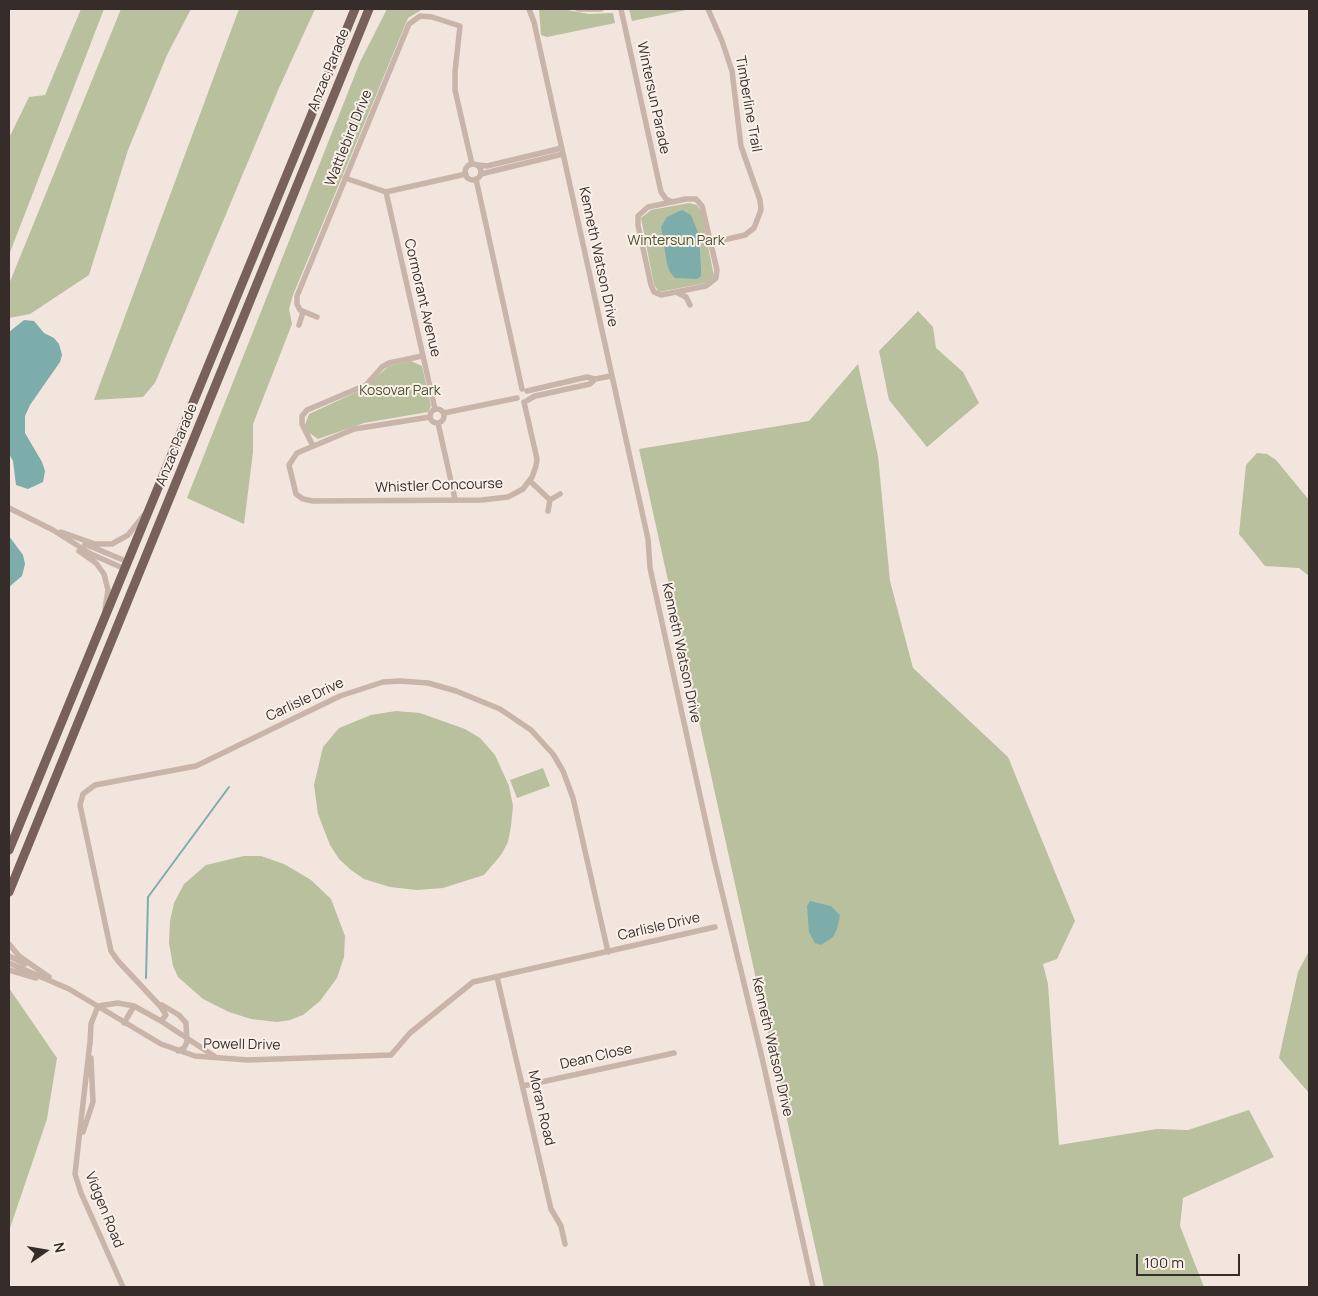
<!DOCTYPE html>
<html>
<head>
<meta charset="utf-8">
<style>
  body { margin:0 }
  #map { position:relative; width:1318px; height:1296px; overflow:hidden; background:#f1e5dd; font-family:Manrope,sans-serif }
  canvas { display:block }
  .frame { position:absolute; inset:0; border:10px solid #362c29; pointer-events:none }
  .north { position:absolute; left:20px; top:1226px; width:50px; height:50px; -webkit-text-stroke:4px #f9f0e9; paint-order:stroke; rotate:77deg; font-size:14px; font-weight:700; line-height:20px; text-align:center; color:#362c29 }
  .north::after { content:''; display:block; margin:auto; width:18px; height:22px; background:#362c29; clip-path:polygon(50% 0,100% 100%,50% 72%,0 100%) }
  .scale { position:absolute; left:1136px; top:1254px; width:104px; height:22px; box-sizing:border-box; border:2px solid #362c29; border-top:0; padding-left:6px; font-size:15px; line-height:18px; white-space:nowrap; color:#362c29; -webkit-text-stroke:4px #f9f0e9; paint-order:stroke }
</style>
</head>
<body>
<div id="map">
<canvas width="1318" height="1296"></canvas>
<div class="frame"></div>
<div class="north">N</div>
<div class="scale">100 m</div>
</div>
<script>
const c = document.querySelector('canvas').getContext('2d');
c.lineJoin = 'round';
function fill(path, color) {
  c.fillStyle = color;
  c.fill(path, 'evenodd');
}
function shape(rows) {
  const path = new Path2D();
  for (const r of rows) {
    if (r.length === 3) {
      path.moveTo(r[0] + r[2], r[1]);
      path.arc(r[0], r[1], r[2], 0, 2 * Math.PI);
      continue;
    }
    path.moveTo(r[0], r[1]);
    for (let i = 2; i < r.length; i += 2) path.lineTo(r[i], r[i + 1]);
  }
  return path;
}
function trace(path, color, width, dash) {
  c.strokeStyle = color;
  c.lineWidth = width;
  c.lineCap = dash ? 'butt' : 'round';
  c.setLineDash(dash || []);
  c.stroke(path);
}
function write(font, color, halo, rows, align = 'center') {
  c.font = font + ' Manrope,sans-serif';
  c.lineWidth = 4;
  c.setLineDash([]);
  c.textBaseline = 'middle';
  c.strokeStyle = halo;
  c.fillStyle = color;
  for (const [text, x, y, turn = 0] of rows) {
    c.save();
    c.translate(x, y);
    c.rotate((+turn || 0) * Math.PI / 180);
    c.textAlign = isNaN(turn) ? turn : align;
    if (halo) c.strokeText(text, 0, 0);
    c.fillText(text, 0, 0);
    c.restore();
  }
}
fill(shape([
  [81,9,104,9,9,255,9,138,29,97,45,95],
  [121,9,191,9,167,55,128,150,89,275,30,314,9,318,9,284],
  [239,9,315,9,279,88,155,383,143,397,94,400],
  [387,9,423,9,408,18,293,295,289,309,292,324,253,424,253,452,244,524,187,498,360,62],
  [539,9,562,9,589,14,613,13,615,23,547,37,541,35],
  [629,9,691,9,632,21],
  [689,203,697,205,701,211,714,276,706,283,659,292,654,285,641,218,651,210],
  [918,311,933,327,936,348,963,372,979,403,927,447,889,400,879,351],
  [411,361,422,366,431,406,428,412,364,423,318,439,308,432,305,425,309,414,361,390,389,366],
  [858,364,878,456,890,581,913,668,1008,757,1075,921,1057,959,1043,964,1048,984,1059,1145,1157,1129,1188,1130,1249,1110,1274,1157,1183,1198,1180,1226,1204,1287,824,1287,639,449,809,421],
  [1257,453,1267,454,1276,460,1309,500,1309,576,1299,568,1265,566,1239,534,1246,465],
  [396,711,420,713,465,729,480,738,495,755,509,786,513,806,511,826,508,842,501,855,484,875,443,888,417,890,390,887,364,879,351,870,339,859,330,845,318,814,314,785,323,747,339,728,371,715],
  [543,768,550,786,517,798,510,780],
  [244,856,261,856,284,864,311,880,331,899,345,936,344,957,337,978,320,1001,303,1015,290,1020,277,1022,251,1019,229,1012,203,999,178,977,173,966,169,943,170,921,174,903,184,884,206,865],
  [1309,951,1309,1093,1279,1058,1298,972],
  [9,988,57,1058,47,1119,9,1231]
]), '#b8c09d');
fill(shape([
  [682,210,691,215,699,235,701,269,701,276,697,279,675,278,670,272,667,264,661,227,667,217],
  [24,320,34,321,44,333,54,338,59,344,62,355,60,362,30,405,25,416,25,433,42,462,45,471,43,482,28,489,16,485,13,461,9,454,9,332],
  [9,536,23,555,25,564,22,576,9,587],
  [810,901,831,906,840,915,837,929,833,937,821,945,815,943,809,932,807,906]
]), '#7dadaa');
trace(shape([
  [146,978,148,897,229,787]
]), '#7dadaa', 2);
trace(shape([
  [529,9,534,22,648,539,650,568,714,859,763,1062,813,1287],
  [578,9,601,9],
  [621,9,661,192,666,199,672,202],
  [708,9,722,41,732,71,741,146,760,200,761,210,754,228,745,235,719,241,709,237],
  [473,172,8],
  [478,165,487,166,562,148],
  [481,174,563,154],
  [345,178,386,192,466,174],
  [476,179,522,389],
  [386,192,435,409],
  [686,199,696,199,702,206,717,270,716,278,706,286,661,295,654,292,651,285,638,225,638,216,648,207,686,199],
  [678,293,686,297,690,305],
  [317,317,300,310,297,304,297,296,409,24,420,16,432,17,460,26,455,72,455,90,472,164],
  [299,325,303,312],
  [527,391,587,377,595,379,611,376],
  [528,400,535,396,590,384,595,379],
  [437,416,7],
  [444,413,517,398],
  [430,417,354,429,297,453,289,465,296,494,303,499,313,501,482,500,508,497,523,489,532,477,536,466,537,459,524,402],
  [438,423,455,499],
  [313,446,302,424,302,416,307,410,366,385,382,367,389,363,422,356],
  [530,481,550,500],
  [9,508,53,530,91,554,125,569],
  [548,511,550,500,560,494],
  [61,532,95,544,112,544,128,535,144,515],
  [85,544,128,562],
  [79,551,96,563,104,574,108,590,105,609],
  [9,944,19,956,49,977],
  [9,956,25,964],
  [9,963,69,989,161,1044,195,1056,248,1060,391,1055,410,1033,473,982,715,927],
  [9,970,36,978],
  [497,977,551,1209,561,1226,565,1244],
  [162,1005,179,1015,186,1023,187,1042,184,1048,178,1051],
  [98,1006,118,1003,134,1006,161,1021,214,1056],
  [161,1021,166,1015,161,1007,118,961,111,951,80,805,83,794,95,785,196,766,340,696,383,682,400,681,428,683,456,691,500,709,531,730,553,754,563,771,573,798,608,952],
  [124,1023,134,1006],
  [90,1042,75,1174,81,1193,123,1287],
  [90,1044,91,1024,98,1006],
  [523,1086,674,1053],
  [83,1132,93,1102,91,1058]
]), '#c9b4a9', 5.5);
trace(shape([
  [9,850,355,9],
  [9,892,369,9]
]), '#78615b', 9);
write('14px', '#362c29', '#f9f0e9', [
  ["Anzac Parade",329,70,-68],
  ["Wintersun Parade",653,98,78],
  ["Timberline Trail",748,104,80],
  ["Wattlebird Drive",349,138,-68],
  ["Kenneth Watson Drive",598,257,78],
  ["Cormorant Avenue",422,298,77],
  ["Anzac Parade",177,445,-68],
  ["Whistler Concourse",439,486,-2],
  ["Kenneth Watson Drive",681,653,78],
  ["Carlisle Drive",305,700,-25],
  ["Carlisle Drive",659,927,-13],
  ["Powell Drive",242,1045,1],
  ["Kenneth Watson Drive",772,1047,77],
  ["Dean Close",596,1057,-13],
  ["Moran Road",541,1108,77],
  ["Vidgen Road",104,1210,68]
]);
write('14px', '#4a542e', '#f9f0e9', [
  ["Wintersun Park",676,241],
  ["Kosovar Park",400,391]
]);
</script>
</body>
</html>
